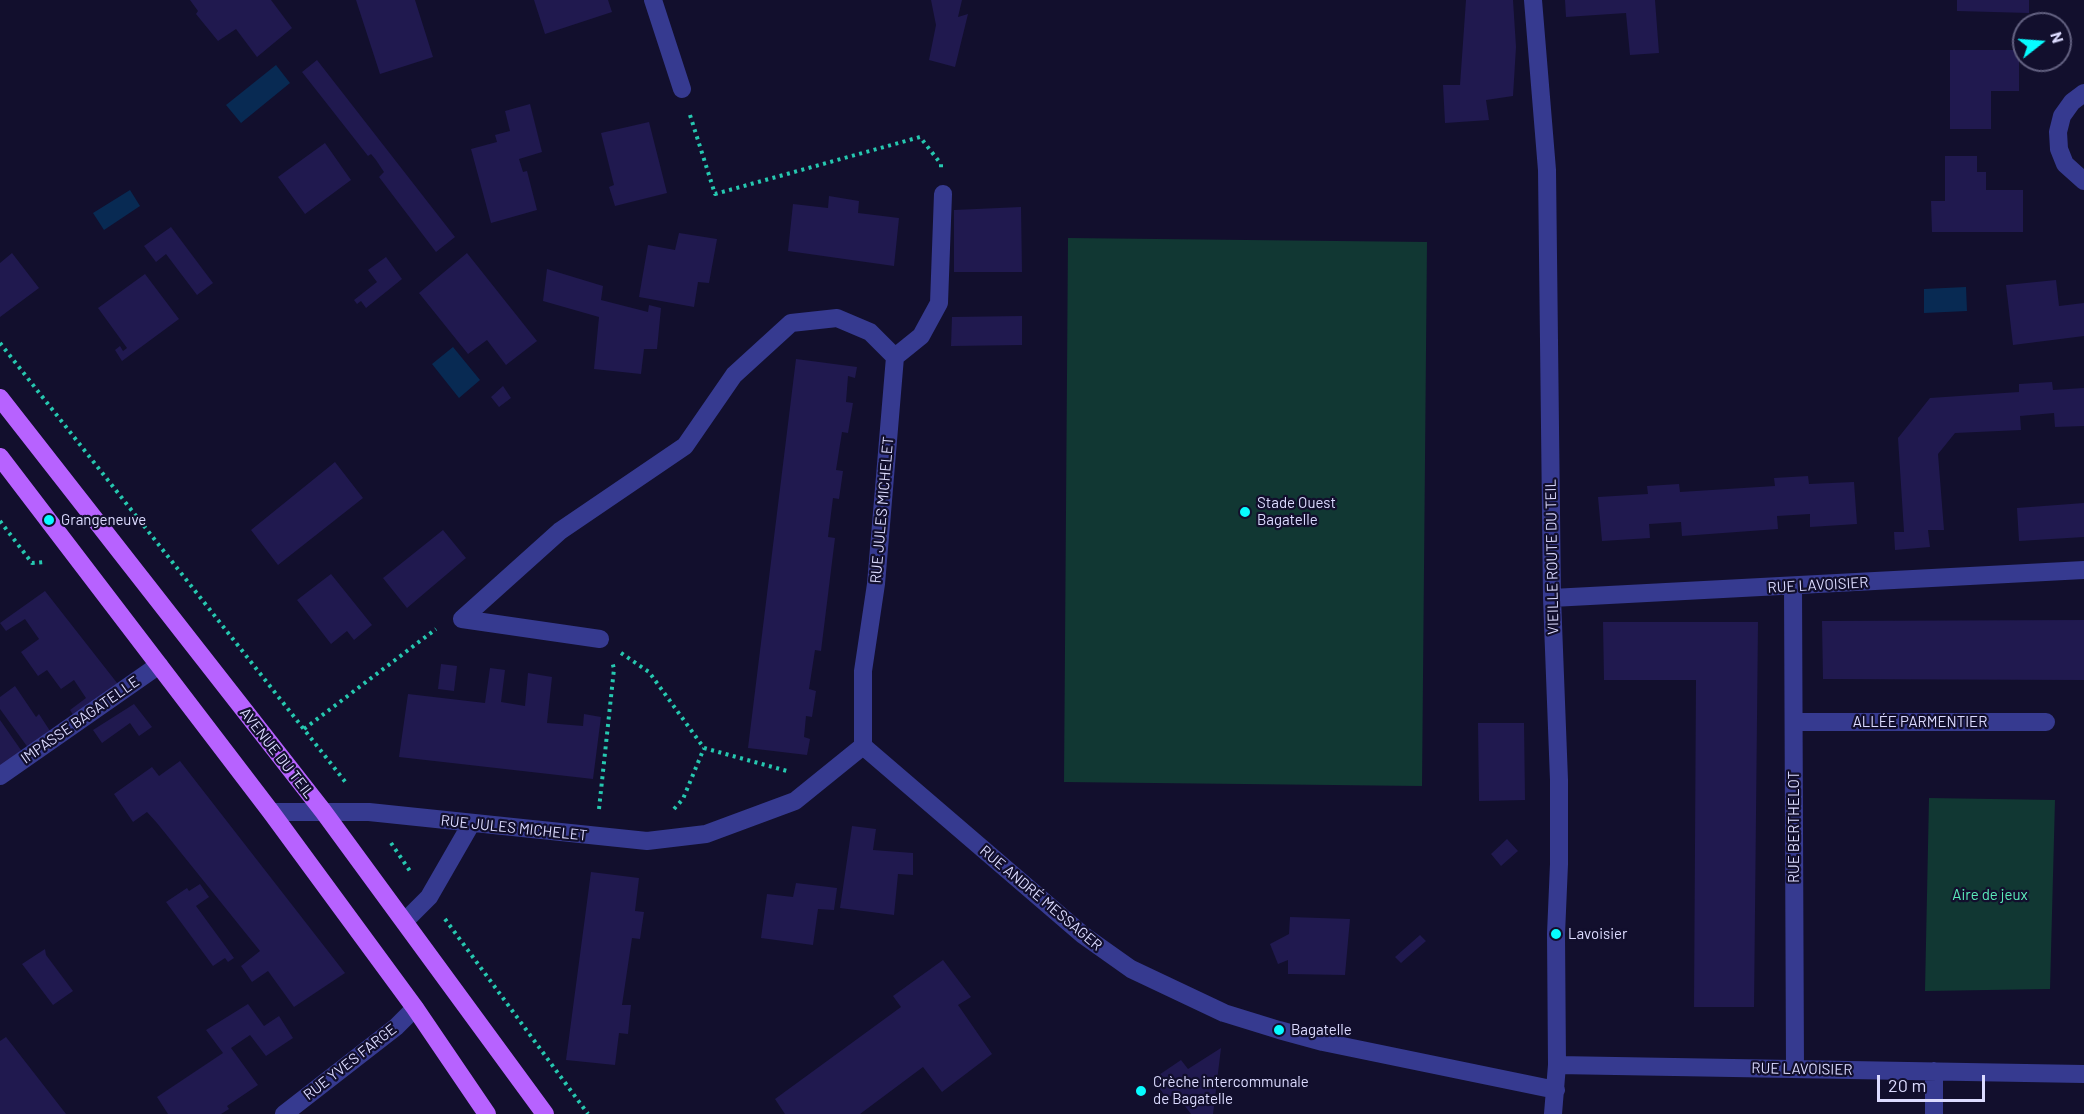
<!DOCTYPE html>
<html>
<head>
<meta charset="utf-8">
<style>
  body { margin:0 }
  #map { position:relative; width:2084px; height:1114px; overflow:hidden; background:#120f2d; font-family:Barlow,sans-serif }
  canvas { display:block }
  .north { position:absolute; left:2012px; top:12px; width:60px; height:60px; box-sizing:border-box; background:#120f2d; border:2px solid #636181; border-radius:50%; rotate:73deg; font-size:16px; font-weight:700; line-height:24px; text-align:center; color:#dcdbff }
  .north::after { content:''; display:block; margin:auto; width:21px; height:27px; background:#07fbff; clip-path:polygon(50% 0,100% 100%,50% 72%,0 100%) }
  .scale { position:absolute; left:1877px; top:1075px; width:108px; height:27px; box-sizing:border-box; border:3px solid #dcdbff; border-top:0; padding-left:8px; font-size:18px; line-height:21px; white-space:nowrap; color:#dcdbff; -webkit-text-stroke:4px #120f2d; paint-order:stroke }
</style>
</head>
<body>
<div id="map">
<canvas width="2084" height="1114"></canvas>
<div class="north">N</div>
<div class="scale">20 m</div>
</div>
<script>
const c = document.querySelector('canvas').getContext('2d');
c.lineJoin = 'round';
function fill(path, color) {
  c.fillStyle = color;
  c.fill(path, 'evenodd');
}
function shape(rows) {
  const path = new Path2D();
  for (const r of rows) {
    path.moveTo(r[0], r[1]);
    for (let i = 2; i < r.length; i += 2) path.lineTo(r[i], r[i + 1]);
  }
  return path;
}
function trace(path, color, width, dash) {
  c.strokeStyle = color;
  c.lineWidth = width;
  c.lineCap = dash ? 'butt' : 'round';
  c.setLineDash(dash || []);
  c.stroke(path);
}
function write(font, color, halo, rows, align = 'center') {
  c.font = font + ' Barlow,sans-serif';
  c.lineWidth = 4.5;
  c.setLineDash([]);
  c.textBaseline = 'middle';
  c.strokeStyle = halo;
  c.fillStyle = color;
  for (const [text, x, y, turn = 0] of rows) {
    c.save();
    c.translate(x, y);
    c.rotate((+turn || 0) * Math.PI / 180);
    c.textAlign = isNaN(turn) ? turn : align;
    if (halo) c.strokeText(text, 0, 0);
    c.fillText(text, 0, 0);
    c.restore();
  }
}
fill(shape([
  [1068,238,1427,242,1422,786,1064,782],
  [1929,798,2055,800,2050,989,1925,991]
]), '#113733');
fill(shape([
  [276,65,290,83,241,123,226,105],
  [130,190,140,206,104,230,93,213],
  [1966,287,1967,311,1924,313,1924,289],
  [453,347,480,380,459,398,432,364]
]), '#082a53');
fill(shape([
  [190,0,271,0,292,28,257,57,236,29,218,41,196,14,198,11],
  [356,0,415,0,433,57,380,74],
  [534,0,608,0,612,12,545,34],
  [931,0,962,0,958,17,968,14,955,67,929,60,936,25],
  [1466,0,1513,0,1516,47,1513,96,1486,100,1489,120,1445,123,1443,85,1460,85],
  [1565,0,1655,0,1659,53,1630,55,1626,13,1566,17],
  [1957,0,2029,0,2029,13,1957,11],
  [1950,50,2019,50,2019,91,1991,91,1991,129,1950,129],
  [317,60,455,237,436,252,379,177,384,172,376,160,371,154,368,156,302,72],
  [530,104,542,152,519,159,523,172,527,171,537,210,491,223,471,149,497,142,495,135,510,131,505,111],
  [649,122,667,193,615,206,609,187,614,185,601,133],
  [325,143,351,180,305,214,278,177],
  [1945,156,1977,156,1977,172,1986,172,1986,190,2023,190,2023,232,1932,232,1931,201,1945,201],
  [829,196,859,201,858,213,899,218,894,266,788,251,793,204,828,208],
  [1021,207,1022,272,954,272,954,210],
  [171,227,213,283,197,295,166,254,156,262,144,246],
  [679,233,717,239,709,283,698,282,694,307,639,297,648,245,675,250],
  [12,253,39,288,0,317,0,263],
  [467,253,537,341,506,365,487,340,468,354,419,293],
  [386,257,402,279,366,308,361,301,357,304,354,300,377,282,368,270],
  [547,269,603,286,601,300,648,312,649,305,661,308,657,349,644,349,641,374,594,369,599,317,543,301],
  [145,274,179,319,122,361,115,350,120,346,123,351,127,348,98,308],
  [2056,280,2059,306,2084,303,2084,336,2013,345,2006,285],
  [1022,316,1022,345,951,346,952,317],
  [796,359,857,367,855,378,848,376,846,402,853,403,848,433,842,432,836,470,843,471,839,499,833,498,828,537,835,538,821,651,815,650,809,689,816,691,812,717,806,716,804,737,810,739,807,755,748,748],
  [2052,382,2053,390,2084,388,2084,426,2055,427,2054,413,2020,416,2021,430,1955,433,1938,454,1944,530,1928,530,1930,547,1895,550,1894,532,1904,532,1898,438,1930,398,2019,392,2019,384],
  [503,386,511,398,499,407,491,397],
  [335,462,363,498,278,565,251,530],
  [1808,476,1809,484,1854,482,1857,524,1810,527,1810,514,1777,516,1778,529,1682,536,1681,522,1649,524,1650,538,1602,541,1598,497,1648,494,1647,486,1679,484,1680,492,1775,486,1774,478],
  [2084,503,2084,537,2019,541,2017,508],
  [443,530,466,558,407,608,383,578],
  [331,574,372,625,354,640,347,631,331,644,297,600],
  [45,591,121,688,75,718,70,710,86,698,74,680,61,689,47,670,38,676,21,652,39,639,25,619,6,631,0,623],
  [2084,620,2084,680,1823,679,1822,621],
  [1603,622,1758,622,1754,1007,1694,1007,1696,680,1604,680],
  [441,664,457,666,454,691,438,689],
  [490,668,505,670,501,702,525,706,528,673,552,677,547,723,583,726,584,714,601,717,593,779,399,757,408,694,485,703],
  [15,686,36,717,39,714,52,734,29,749,0,709,0,697],
  [134,704,152,727,139,736,130,723,102,743,93,730],
  [0,720,23,753,0,768],
  [1478,723,1524,723,1525,800,1479,801],
  [180,761,345,973,294,1007,268,971,252,982,241,966,260,951,157,823,147,812,133,822,114,794,152,767,159,776],
  [852,826,876,829,873,850,913,853,913,875,898,874,894,915,840,908],
  [1507,839,1518,851,1501,866,1491,854],
  [591,872,639,878,635,911,644,912,640,939,632,938,622,1005,631,1005,628,1034,619,1033,615,1065,566,1060],
  [796,883,837,888,834,910,818,909,813,945,761,938,767,894,793,897],
  [200,884,209,897,196,906,234,958,228,962,225,958,213,966,166,902,187,888,189,891],
  [1290,917,1350,919,1345,975,1288,974,1288,960,1278,964,1270,944,1289,934],
  [1420,935,1426,941,1401,963,1395,957],
  [45,949,46,955,73,991,53,1005,22,964],
  [943,960,971,997,958,1005,992,1054,942,1092,923,1067,860,1114,785,1114,775,1099,901,1007,893,996],
  [248,1004,264,1026,279,1016,293,1038,266,1056,250,1035,231,1048,258,1085,227,1106,229,1109,221,1114,168,1114,157,1097,223,1053,206,1030],
  [6,1037,66,1114,0,1114,0,1041],
  [1221,1048,1213,1114,1191,1114,1175,1093,1167,1099,1153,1079,1181,1060,1188,1069]
]), '#20194f');
trace(shape([
  [690,115,715,194,920,137,941,164,941,169],
  [0,343,347,784],
  [0,521,32,563,44,562],
  [621,653,649,672,704,748,787,771],
  [304,729,436,629],
  [599,809,614,669,612,661],
  [674,809,683,799,704,748],
  [391,843,412,874],
  [445,919,588,1114]
]), '#26c8b0', 4, [3, 4.5]);
trace(shape([
  [653,0,682,89],
  [1533,0,1547,170,1552,598,1559,780,1559,864,1556,934,1557,1065,1553,1114],
  [2084,93,2072,102,2062,116,2058,132,2059,149,2065,164,2084,181],
  [895,357,921,336,939,303,943,194],
  [1793,586,1795,1069],
  [1552,598,2084,570],
  [600,639,462,619,560,531,685,446,734,375,791,323,837,318,870,332,895,357,876,584,863,671,863,746],
  [1794,722,2046,722],
  [863,746,1083,935,1131,969,1224,1013,1279,1030,1323,1042,1556,1090],
  [0,776,159,665],
  [271,812,369,812,647,841,706,834,795,801,863,746],
  [405,921,429,897,471,824],
  [1557,1065,2084,1074],
  [284,1114,396,1027,415,1008],
  [1934,1114,1934,1071]
]), '#363a90', 18);
trace(shape([
  [0,398,323,811,545,1114],
  [0,457,271,812,415,1008,487,1114]
]), '#b762ff', 18);
for (const [x, y, r, color] of [
  [1245,512,6,"#07fbff"],
  [49,520,6,"#07fbff"],
  [1556,934,6,"#07fbff"],
  [1279,1030,6,"#07fbff"],
  [1141,1091,6,"#07fbff"]
]) {
  const dot = new Path2D();
  dot.arc(x, y, r, 0, 2 * Math.PI);
  c.fillStyle = color;
  c.fill(dot);
  trace(dot, '#120f2d', 2);
}
write('15px', '#dcdbff', '#120f2d', [
  ["Stade Ouest",1257,503],
  ["Bagatelle",1257,520],
  ["Grangeneuve",61,520],
  ["Lavoisier",1568,934],
  ["Bagatelle",1291,1030],
  ["Crèche intercommunale",1153,1082],
  ["de Bagatelle",1153,1099]
], 'left');
write('15px', '#dcdbff', '#120f2d', [
  ["RUE JULES MICHELET",882,510,-85],
  ["VIEILLE ROUTE DU TEIL",1552,557,-91],
  ["RUE LAVOISIER",1818,585,-3],
  ["IMPASSE BAGATELLE",80,720,-35],
  ["ALLÉE PARMENTIER",1920,722],
  ["AVENUE DU TEIL",277,753,52],
  ["RUE BERTHELOT",1794,827,-90],
  ["RUE JULES MICHELET",514,828,6],
  ["RUE ANDRÉ MESSAGER",1041,898,40],
  ["RUE YVES FARGE",350,1062,-38],
  ["RUE LAVOISIER",1802,1069,1]
]);
write('15px', '#5bebba', '#120f2d', [
  ["Aire de jeux",1990,895]
]);
</script>
</body>
</html>
